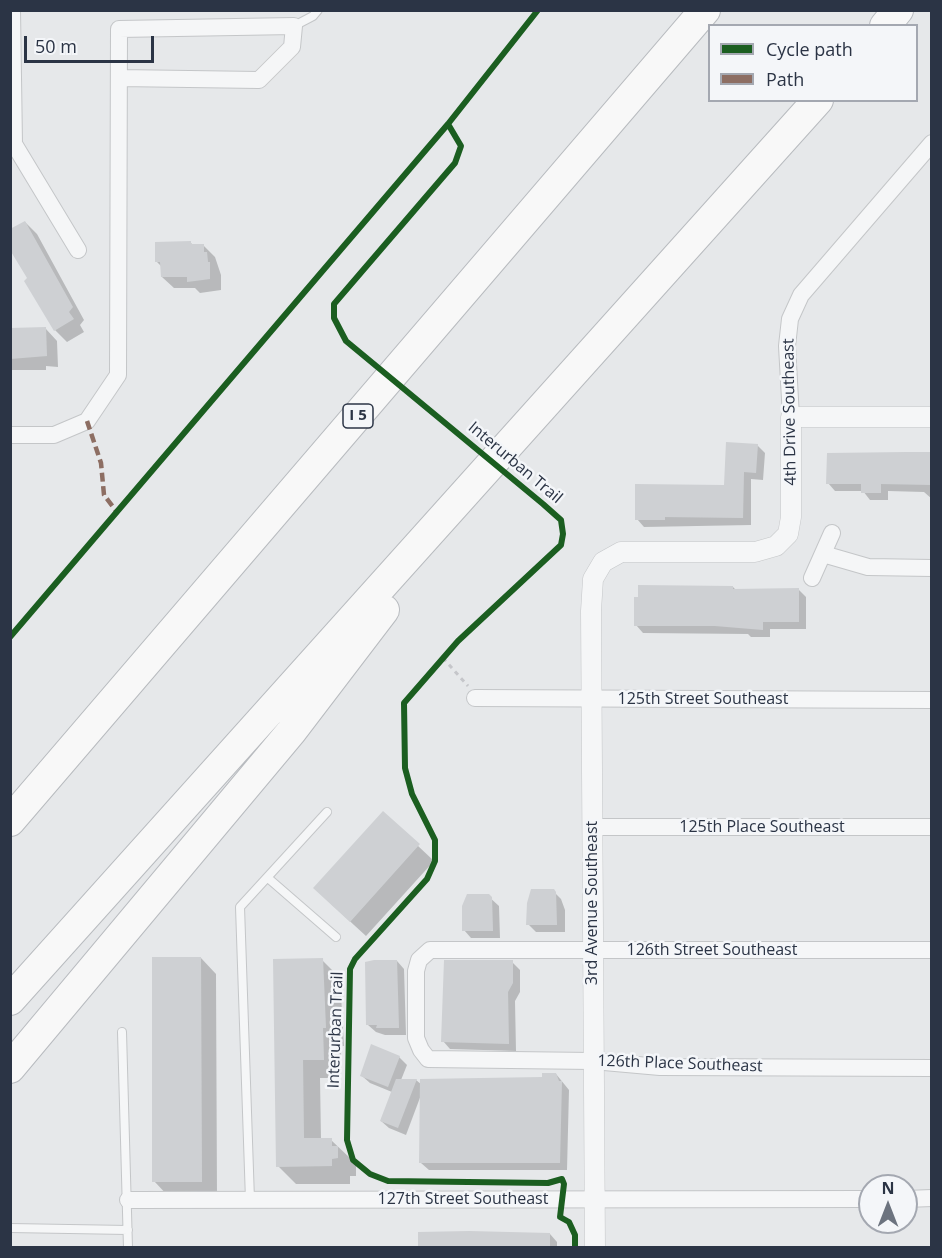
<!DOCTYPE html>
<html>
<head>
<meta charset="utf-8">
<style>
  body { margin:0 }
  #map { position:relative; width:942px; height:1258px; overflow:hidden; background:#e6e8ea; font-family:"Open Sans",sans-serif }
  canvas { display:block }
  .frame { position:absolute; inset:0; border:12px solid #2b3445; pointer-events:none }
  .legend { position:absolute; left:708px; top:24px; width:210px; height:78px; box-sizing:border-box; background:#f4f6f9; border:2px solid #a4a8b1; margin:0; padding:8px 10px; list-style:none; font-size:18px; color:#2b3445 }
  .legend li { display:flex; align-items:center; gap:12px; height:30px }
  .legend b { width:30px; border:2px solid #a4a8b1 }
  .north { position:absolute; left:858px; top:1174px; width:60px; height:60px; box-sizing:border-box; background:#f4f6f9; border:2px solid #a4a8b1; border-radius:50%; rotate:0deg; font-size:16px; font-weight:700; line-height:24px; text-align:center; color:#2b3445 }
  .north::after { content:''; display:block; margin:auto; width:21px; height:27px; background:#6c737f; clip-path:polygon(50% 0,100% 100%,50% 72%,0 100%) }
  .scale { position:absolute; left:24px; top:36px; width:130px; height:27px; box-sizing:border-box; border:3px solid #2b3445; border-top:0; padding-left:8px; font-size:18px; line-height:21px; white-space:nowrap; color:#2b3445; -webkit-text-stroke:4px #f4f6f9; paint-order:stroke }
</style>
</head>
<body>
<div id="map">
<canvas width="942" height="1258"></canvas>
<div class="frame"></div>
<ul class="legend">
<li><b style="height:8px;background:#1b5e20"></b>Cycle path</li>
<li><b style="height:8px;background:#8d6e63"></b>Path</li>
</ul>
<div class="north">N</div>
<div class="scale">50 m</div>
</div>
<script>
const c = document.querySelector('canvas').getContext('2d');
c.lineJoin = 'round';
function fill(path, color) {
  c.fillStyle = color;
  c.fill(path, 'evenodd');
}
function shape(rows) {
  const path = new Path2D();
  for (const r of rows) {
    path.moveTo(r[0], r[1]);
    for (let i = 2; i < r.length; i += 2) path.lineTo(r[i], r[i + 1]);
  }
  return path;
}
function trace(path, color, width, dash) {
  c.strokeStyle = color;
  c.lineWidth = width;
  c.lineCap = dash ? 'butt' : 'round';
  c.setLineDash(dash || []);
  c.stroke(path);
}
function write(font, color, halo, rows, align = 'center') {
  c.font = font + ' "Open Sans",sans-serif';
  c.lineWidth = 5;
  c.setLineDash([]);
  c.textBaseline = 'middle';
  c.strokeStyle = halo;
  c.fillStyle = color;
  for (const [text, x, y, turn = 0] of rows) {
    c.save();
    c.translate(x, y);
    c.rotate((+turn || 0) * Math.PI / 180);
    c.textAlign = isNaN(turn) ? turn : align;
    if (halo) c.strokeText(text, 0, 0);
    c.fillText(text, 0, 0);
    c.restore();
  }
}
fill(shape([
  [25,222,37,234,84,320,80,325,84,332,67,342,55,330,29,279],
  [190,242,193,245,203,245,215,257,221,275,221,290,200,293,195,288,174,288,162,277,162,267,157,262],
  [10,328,46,329,57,341,58,367,46,366,46,370,10,370],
  [757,445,765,453,763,480,751,479,751,525,644,527,637,519,726,486],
  [932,453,932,499,924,492,888,491,888,500,870,500,863,491,835,491,828,483],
  [733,587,736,590,798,589,806,597,806,629,770,629,770,637,751,637,748,634,643,633,636,625],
  [383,813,434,861,366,936,330,903],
  [553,891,561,899,565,910,565,932,536,932,528,924],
  [488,896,499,906,500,938,471,938,464,930],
  [201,958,216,974,217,1197,169,1197,154,1181],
  [322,960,340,978,344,1046,341,1046,341,1078,320,1078,321,1140,331,1140,350,1158,356,1165,356,1176,350,1176,350,1184,296,1184,278,1166],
  [397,961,404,969,406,1035,385,1035,376,1032,368,1025],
  [512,962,520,970,520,992,515,1001,516,1051,450,1049,443,1041],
  [399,1057,407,1065,401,1080,416,1080,422,1085,543,1078,556,1074,569,1090,567,1170,429,1170,421,1163,421,1095,406,1135,389,1128,381,1121,392,1092,370,1083,362,1076],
  [550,1234,557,1242,557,1248,419,1248]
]), '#0003');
fill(shape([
  [25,221,73,307,69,312,74,319,54,331,24,281,27,278,10,250,10,229],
  [191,241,191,244,204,244,204,252,207,252,208,262,210,262,210,279,187,282,187,277,161,277,160,262,155,262,155,242],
  [46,327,47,356,10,359,10,328],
  [726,442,758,444,756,473,744,472,743,518,665,517,665,520,635,520,635,484,724,485],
  [906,452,932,452,932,485,881,484,881,493,861,493,861,484,826,484,827,453],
  [638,585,733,586,733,589,799,588,799,622,763,622,763,630,715,626,634,626,634,597,638,597],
  [383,811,420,844,350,922,313,888],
  [531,889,554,889,556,892,557,925,526,925,527,903],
  [467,894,489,894,492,897,493,931,462,931,462,906],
  [152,957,201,957,202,1182,152,1182],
  [323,958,326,1028,323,1028,324,1060,303,1060,304,1138,332,1138,332,1146,338,1146,338,1158,332,1159,332,1166,276,1167,273,959],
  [374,960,397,960,399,1028,376,1028,377,1025,366,1025,365,962],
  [444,960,513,960,513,983,508,992,509,1044,441,1042],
  [371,1044,400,1056,388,1087,360,1076],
  [542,1073,556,1073,559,1081,562,1081,560,1163,419,1163,420,1079,542,1077],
  [396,1079,417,1079,398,1128,380,1121],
  [469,1231,550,1233,550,1248,418,1248,418,1232]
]), '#ced0d3');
const service = shape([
  [294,26,313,16,318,10],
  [268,878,336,937],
  [122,1032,128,1248],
  [250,1200,240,907,327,812],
  [10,1228,128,1230]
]);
const minor = shape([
  [14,144,78,250],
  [10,146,14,144,12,10],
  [791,417,787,346,790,319,801,295,932,143],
  [10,435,54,435,87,421,118,375,119,29,294,26,292,47,259,80,119,78],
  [823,554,868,567,932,568],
  [812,578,832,533],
  [475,698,932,700],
  [592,827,932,827],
  [932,950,430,950,419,960,416,971,416,1038,421,1050,428,1059,593,1061,660,1067,932,1068],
  [906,1199,932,1198],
  [128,1200,870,1199]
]);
const tertiary = shape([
  [595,1248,591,611,593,579,603,562,621,552,755,552,776,546,788,534,791,517,791,417,932,417]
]);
const motorway = shape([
  [885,26,898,10],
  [10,821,705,10],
  [10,1000,818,100],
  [10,1068,291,732,384,610]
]);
trace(service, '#c4c6c8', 10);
trace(minor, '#c4c6c8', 18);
trace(tertiary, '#c4c6c8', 21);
trace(motorway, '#b8bbbf', 32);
trace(shape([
  [443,658,468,686]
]), '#c5c6ca', 3, [4.5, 4.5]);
trace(service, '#f5f6f7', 8);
trace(minor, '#f5f6f7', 16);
trace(tertiary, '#f5f6f7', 20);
trace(motorway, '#f8f8f8', 30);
trace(shape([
  [87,421,101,463,104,495,117,512]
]), '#8d6e63', 4.5, [9, 4.5]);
trace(shape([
  [538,10,448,124,461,146,455,163,334,304,334,318,346,341,543,504,561,520,563,534,561,545,458,641,404,703,405,768,412,794,435,840,435,861,427,879,355,959,350,969,347,1140,353,1160,370,1174,388,1181,548,1183,562,1179,564,1184,560,1217,569,1222,575,1235,575,1248],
  [10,637,448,124]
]), '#1b5e20', 6);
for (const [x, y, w] of [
  [358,416,30]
]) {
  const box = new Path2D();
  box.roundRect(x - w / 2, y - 12, w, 24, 4.5);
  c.fillStyle = '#f4f6f9';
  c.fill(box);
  trace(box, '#2b3445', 1.5);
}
write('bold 15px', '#2b3445', null, [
  ["I 5",358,416]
]);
write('16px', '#2b3445', '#f4f6f9', [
  ["4th Drive Southeast",790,412,-91],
  ["Interurban Trail",515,463,40],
  ["125th Street Southeast",703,699],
  ["125th Place Southeast",762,827],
  ["3rd Avenue Southeast",592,903,-90],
  ["126th Street Southeast",712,950],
  ["Interurban Trail",336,1030,-88],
  ["126th Place Southeast",680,1064,2],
  ["127th Street Southeast",463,1199]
]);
</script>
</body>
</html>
